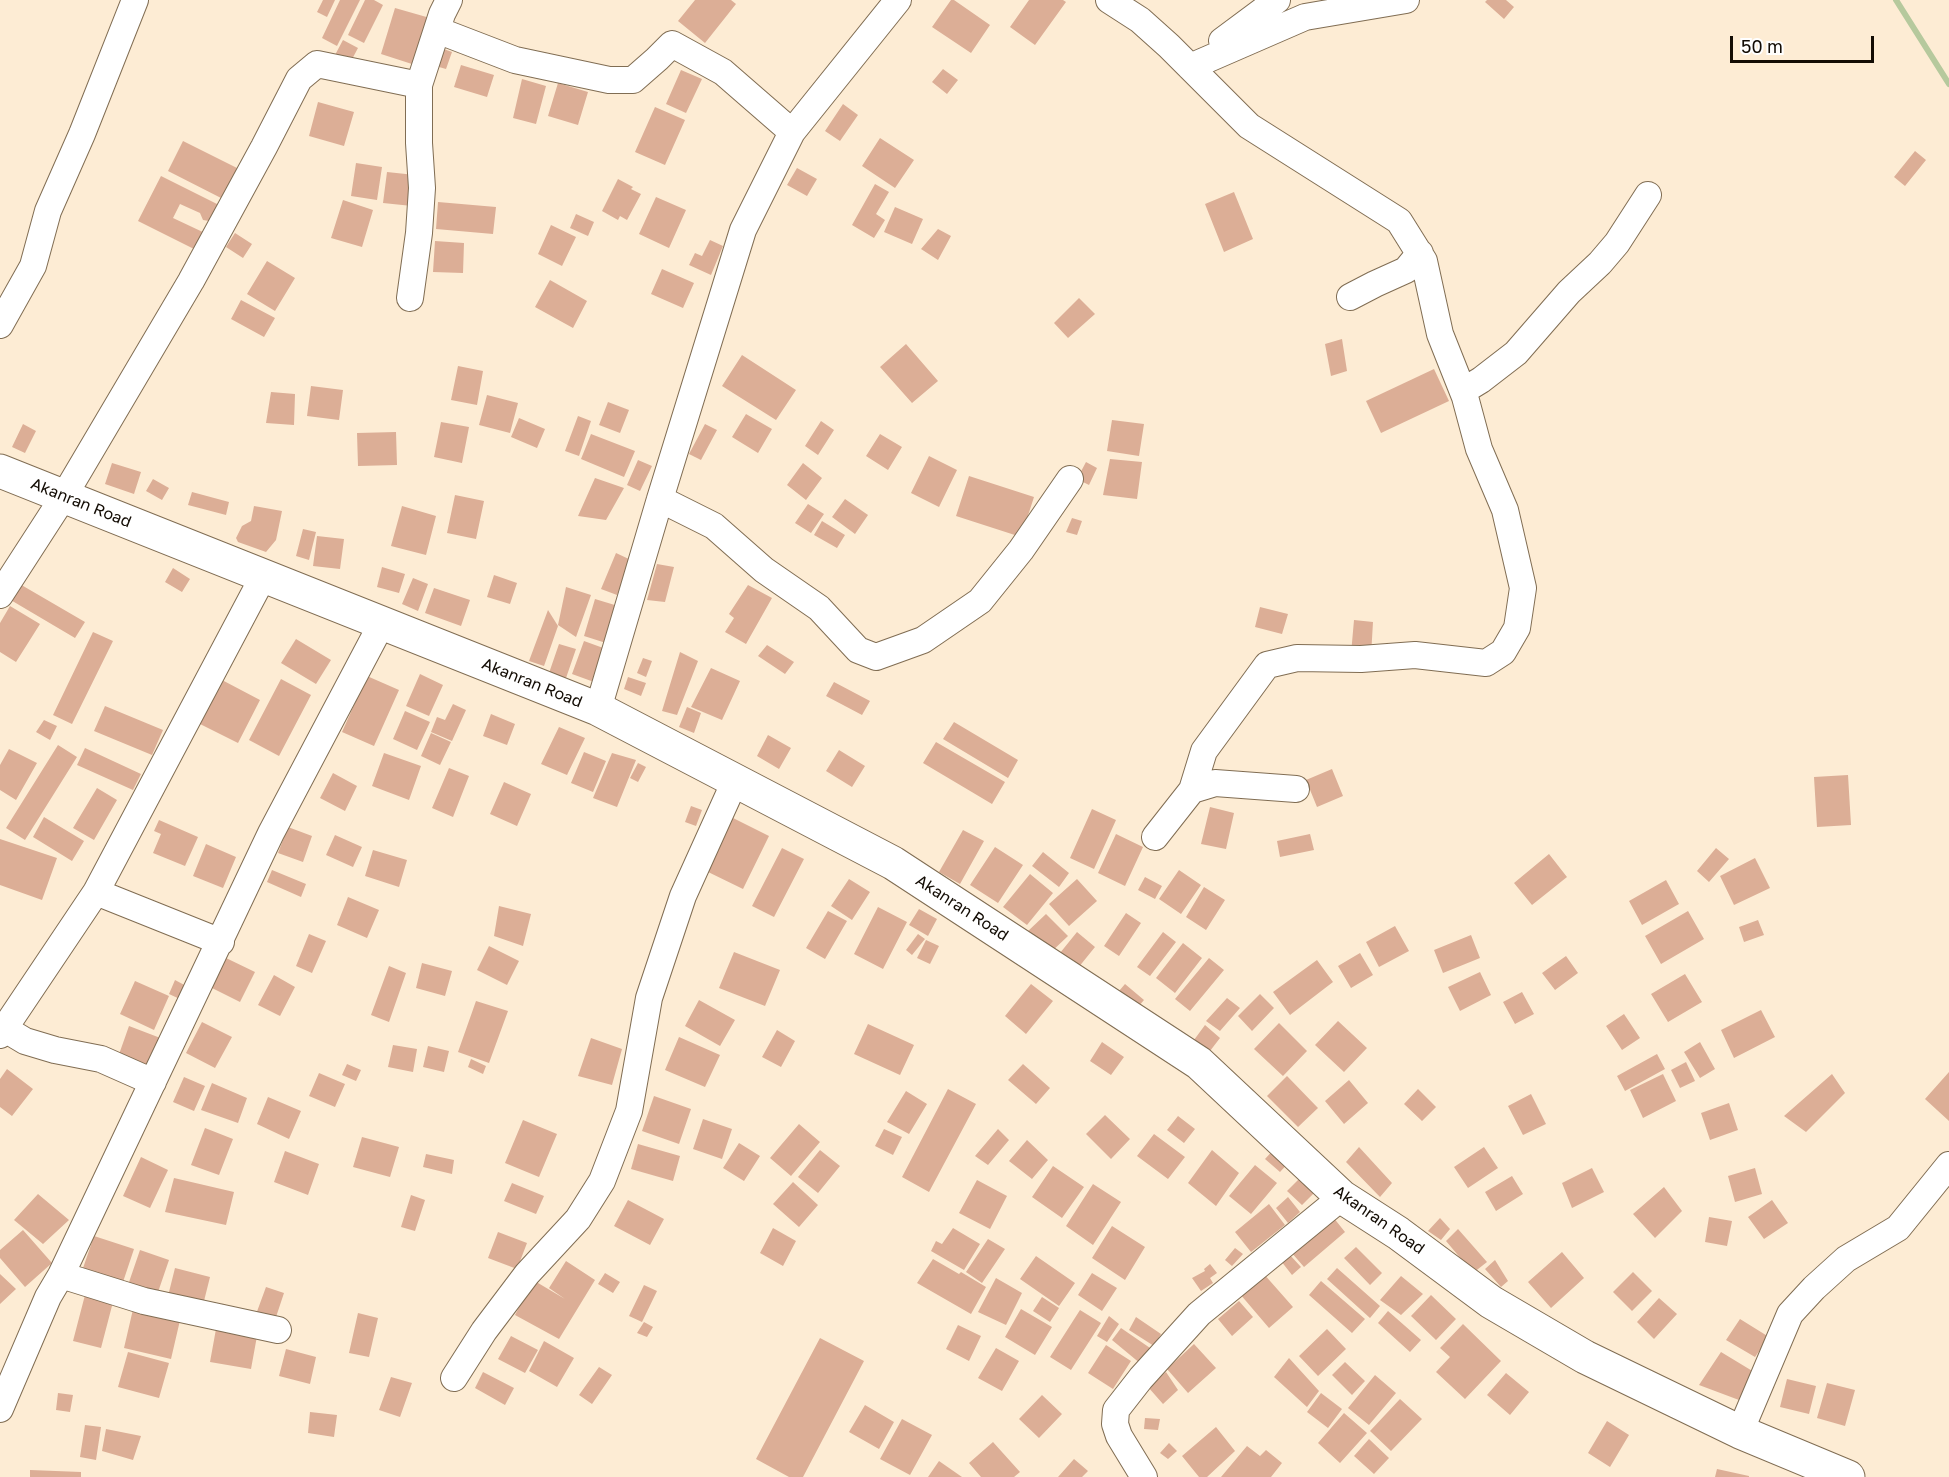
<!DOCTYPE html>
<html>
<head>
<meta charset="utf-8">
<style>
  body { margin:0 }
  #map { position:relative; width:1949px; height:1477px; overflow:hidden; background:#fdecd4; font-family:"Golos Text",sans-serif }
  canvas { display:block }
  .scale { position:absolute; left:1730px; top:36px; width:144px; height:27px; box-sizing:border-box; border:3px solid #130c04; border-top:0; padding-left:8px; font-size:18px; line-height:21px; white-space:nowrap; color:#130c04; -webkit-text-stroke:4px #fff; paint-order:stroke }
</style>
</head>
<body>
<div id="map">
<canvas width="1949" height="1477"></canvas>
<div class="scale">50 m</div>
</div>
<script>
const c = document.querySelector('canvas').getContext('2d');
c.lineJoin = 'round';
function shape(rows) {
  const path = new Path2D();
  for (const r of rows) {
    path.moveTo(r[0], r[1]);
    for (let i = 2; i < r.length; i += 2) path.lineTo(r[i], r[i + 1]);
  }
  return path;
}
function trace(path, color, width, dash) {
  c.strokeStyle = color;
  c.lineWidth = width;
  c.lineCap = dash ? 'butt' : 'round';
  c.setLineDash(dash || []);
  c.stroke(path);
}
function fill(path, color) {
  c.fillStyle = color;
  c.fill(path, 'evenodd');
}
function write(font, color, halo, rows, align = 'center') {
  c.font = font + ' "Golos Text",sans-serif';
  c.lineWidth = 5;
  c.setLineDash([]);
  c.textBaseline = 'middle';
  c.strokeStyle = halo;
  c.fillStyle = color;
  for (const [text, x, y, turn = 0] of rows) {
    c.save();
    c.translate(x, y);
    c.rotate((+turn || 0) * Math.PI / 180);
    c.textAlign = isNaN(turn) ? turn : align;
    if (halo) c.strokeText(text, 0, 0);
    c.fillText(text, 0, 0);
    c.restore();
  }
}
trace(shape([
  [1896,0,1949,84]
]), '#b6c99d', 6);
fill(shape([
  [323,0,335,0,327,17,317,12],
  [340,0,360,0,337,46,322,38],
  [365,0,374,0,383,5,364,43,348,35],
  [695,0,731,0,736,4,705,43,678,21],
  [951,0,954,0,990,25,971,53,932,27],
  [1029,0,1063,0,1066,2,1035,45,1010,27],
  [1487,0,1506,0,1514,7,1504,19,1485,2],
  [395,8,430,18,415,65,381,54],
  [343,40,358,48,350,63,335,55],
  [438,47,452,52,446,69,432,65],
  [461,65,494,75,487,97,454,87],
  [943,69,958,80,947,94,932,82],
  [681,70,702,79,686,113,666,104],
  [522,79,546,86,536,124,513,118],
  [558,83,588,92,578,125,548,116],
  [318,102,354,112,344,146,309,136],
  [843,104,858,115,840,141,825,131],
  [655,107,685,120,665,165,635,152],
  [880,138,914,160,895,188,862,166],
  [183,141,239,169,223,199,168,171],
  [1915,151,1926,160,1905,186,1894,177],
  [356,163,382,167,377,200,351,196],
  [797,168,817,179,807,196,787,185],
  [387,172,415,175,412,206,383,203],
  [161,176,223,207,215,222,203,220,200,213,180,204,173,218,207,234,196,250,138,221],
  [618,179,633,187,631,189,641,194,627,220,620,216,618,220,602,211],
  [875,184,889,192,876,214,885,220,874,238,852,225],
  [1234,192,1253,239,1224,252,1205,204],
  [656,197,686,210,669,248,639,234],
  [343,200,373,210,362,247,331,238],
  [438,202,496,207,493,234,436,229],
  [895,207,923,219,912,244,884,232],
  [576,214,594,222,588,236,570,228],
  [551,225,576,237,562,266,538,254],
  [938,229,951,236,938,260,921,249],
  [235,233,252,244,243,258,226,247],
  [710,240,723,246,711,275,689,265,695,253,702,256],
  [435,241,464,243,463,273,433,272],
  [267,261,295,278,275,311,247,294],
  [662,269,694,283,683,308,651,294],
  [550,280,587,301,573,328,535,307],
  [1079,298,1095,314,1068,338,1054,323],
  [241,300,275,318,264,337,231,319],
  [1342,339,1347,371,1331,376,1325,344],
  [906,344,938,381,912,403,880,367],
  [742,355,796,390,776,420,722,386],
  [458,366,483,371,477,405,451,400],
  [1434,369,1449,401,1381,433,1366,401],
  [311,386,343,390,339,420,307,416],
  [271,392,295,394,294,425,266,423],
  [487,395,518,403,510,433,479,425],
  [608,402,629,410,620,433,599,425],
  [746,414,772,429,758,453,732,437],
  [578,416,591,421,579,456,565,451],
  [519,418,545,429,537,448,511,437],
  [1112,420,1144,424,1139,456,1107,451],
  [821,421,834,430,818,455,805,446],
  [441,422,469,427,462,463,434,457],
  [23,424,36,431,25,453,12,447],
  [705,424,717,430,701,460,689,454],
  [396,432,397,465,358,466,357,433],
  [591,434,635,451,624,477,581,459],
  [880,434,902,447,888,470,866,456],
  [929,456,957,470,939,507,911,493],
  [1110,459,1142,462,1137,499,1103,495],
  [638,460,652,466,640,491,627,485],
  [1086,462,1097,468,1089,485,1077,479],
  [112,463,141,472,134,494,105,484],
  [803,463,822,478,806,500,787,485],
  [969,476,1034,497,1021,537,956,516],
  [595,478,624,488,606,520,578,516],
  [153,479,169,488,162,500,146,491],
  [192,492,229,502,226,515,188,505],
  [455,495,484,501,476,539,447,533],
  [845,499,868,515,855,534,832,517],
  [808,504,824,514,811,533,795,523],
  [254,506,282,511,276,540,266,552,238,542,236,538,242,526,251,521],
  [402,506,436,516,426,555,391,546],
  [1072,518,1082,521,1077,535,1066,532],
  [822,521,845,535,837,548,814,535],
  [303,529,316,532,309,560,296,556],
  [317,536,344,539,340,569,313,566],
  [616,553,631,560,617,595,601,589],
  [657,564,674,567,665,602,647,600],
  [382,567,405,574,399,593,377,587],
  [173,568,190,579,182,592,165,582],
  [494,575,517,583,510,604,487,597],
  [413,578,428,584,418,611,402,604],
  [18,583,85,622,75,638,9,599],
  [748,585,772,598,746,644,725,632,734,618,729,614],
  [566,587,591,595,576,637,558,625],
  [434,588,470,600,461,626,425,613],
  [595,599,618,606,606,643,584,636],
  [10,606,40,624,16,662,0,652,0,623],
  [1260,607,1288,614,1282,634,1255,627],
  [548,610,558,626,544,666,529,661],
  [1354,620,1373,622,1371,656,1351,654],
  [93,632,113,641,72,724,53,715],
  [296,639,331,660,316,684,281,663],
  [584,641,606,649,594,682,572,674],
  [559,644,576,649,566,678,549,673],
  [767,645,794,662,785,674,758,656],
  [680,652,698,661,677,715,662,711],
  [643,658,652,661,646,677,637,673],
  [711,668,740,681,722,720,691,707],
  [420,674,443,685,429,716,406,706],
  [367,676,399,690,374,746,342,732],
  [628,677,646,683,641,696,624,689],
  [281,679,311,695,279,756,249,740],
  [222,680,260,700,238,743,200,724],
  [834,682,870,701,862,715,826,696],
  [453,704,466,710,452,741,431,732,437,717,445,720],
  [105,706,163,730,152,755,94,731],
  [687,707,701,713,694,733,679,727],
  [405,711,430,722,417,750,393,739],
  [491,714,515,724,507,745,483,736],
  [44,720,57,726,50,740,36,732],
  [954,722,1018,760,1008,778,943,739],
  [559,727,585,738,567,775,541,764],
  [431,733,451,742,440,765,421,756],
  [768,735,791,748,779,769,757,756],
  [936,742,1005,782,992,804,923,763],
  [58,745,77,757,25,840,6,828],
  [85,748,141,774,133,790,77,765],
  [9,749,37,763,16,800,0,790,0,765],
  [839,750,865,766,852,787,826,771],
  [584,752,606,761,593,792,571,783],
  [384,753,421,766,409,800,372,786],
  [612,753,636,760,617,807,593,798],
  [638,763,646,767,638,782,630,778],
  [449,768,469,776,453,817,432,808],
  [1332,769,1343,796,1317,807,1306,780],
  [333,773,357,786,345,811,320,798],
  [1848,775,1851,825,1817,827,1814,777],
  [504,782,531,794,517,826,490,814],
  [97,788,117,800,94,840,73,828],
  [691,806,702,810,696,826,685,822],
  [1210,807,1234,813,1226,849,1201,844],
  [1092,809,1116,820,1094,869,1070,858],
  [44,817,84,841,72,861,33,837],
  [731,817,769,836,743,889,704,870],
  [159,820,198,837,185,866,153,853,161,834,154,831],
  [288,827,312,836,303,862,278,853],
  [963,830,984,841,960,884,939,872],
  [1116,834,1143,847,1125,886,1098,873],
  [1310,834,1314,850,1280,857,1277,841],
  [335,835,362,847,353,867,326,855],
  [0,839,57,858,42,900,0,885],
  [206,844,236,857,223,888,193,876],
  [995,847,1023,865,998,903,970,885],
  [782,848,804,859,774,917,752,906],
  [1716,848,1729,859,1709,882,1697,871],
  [373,850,407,860,399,887,365,876],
  [1043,852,1069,873,1059,887,1032,866],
  [1549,854,1567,877,1532,905,1514,883],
  [1755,858,1770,888,1734,905,1720,876],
  [272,870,306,884,301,897,267,882],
  [1179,870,1201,885,1181,914,1159,899],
  [1030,874,1053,893,1027,925,1003,907],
  [1145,877,1162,886,1155,899,1138,890],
  [849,879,870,892,852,920,831,906],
  [1077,879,1097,901,1069,926,1049,904],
  [1666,880,1679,904,1642,925,1629,901],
  [1204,887,1225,900,1206,930,1186,917],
  [348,897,379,910,367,938,337,925],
  [499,906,531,914,523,946,494,936],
  [878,907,907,922,883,969,854,954],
  [919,909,937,919,928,936,909,925],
  [828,911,847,921,825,959,806,948],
  [1688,911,1704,939,1661,964,1645,936],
  [1126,913,1141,923,1119,956,1104,946],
  [1046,914,1068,936,1049,954,1027,932],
  [1758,920,1764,935,1744,942,1739,927],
  [1395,926,1409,951,1379,967,1366,942],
  [1077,932,1095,947,1078,968,1060,953],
  [1163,932,1176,942,1150,976,1137,967],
  [309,934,326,941,312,973,296,966],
  [918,934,925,939,912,955,906,950],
  [1471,935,1480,958,1443,973,1434,950],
  [926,940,939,946,930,964,917,958],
  [1183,943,1202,958,1175,993,1156,978],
  [489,946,519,961,507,985,477,970],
  [734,952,780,970,765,1006,719,988],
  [1360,953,1373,975,1351,988,1338,966],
  [1566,956,1578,973,1555,990,1542,973],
  [226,958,255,972,240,1002,212,988],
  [1209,958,1224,970,1190,1011,1175,999],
  [1317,960,1333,982,1290,1015,1273,992],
  [422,963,452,971,445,996,416,988],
  [389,966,406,973,389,1022,371,1015],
  [1480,972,1491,995,1460,1011,1448,987],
  [1685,974,1702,1002,1668,1022,1651,994],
  [274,975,295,987,280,1016,258,1005],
  [175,980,190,988,184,1001,169,994],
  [135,981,169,996,154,1030,120,1014],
  [1031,984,1053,1001,1026,1034,1005,1016],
  [1125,984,1144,1000,1132,1014,1113,998],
  [1522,992,1534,1014,1515,1024,1503,1002],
  [1260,994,1274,1008,1252,1031,1238,1016],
  [1227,998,1240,1008,1220,1031,1206,1021],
  [699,1000,735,1020,720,1046,685,1026],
  [476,1001,508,1011,489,1063,458,1052],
  [1761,1010,1775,1037,1734,1058,1721,1030],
  [1624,1014,1640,1038,1622,1050,1606,1026],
  [1338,1021,1367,1048,1344,1072,1315,1045],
  [202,1022,232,1037,215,1068,186,1053],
  [1279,1023,1307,1051,1283,1076,1254,1049],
  [868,1024,914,1045,900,1075,854,1054],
  [1205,1025,1220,1038,1210,1051,1194,1040],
  [129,1026,163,1039,151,1072,117,1060],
  [777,1030,795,1041,781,1067,762,1057],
  [679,1037,720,1055,705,1087,665,1070],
  [591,1038,622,1049,612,1085,578,1076],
  [1102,1042,1124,1057,1111,1075,1090,1061],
  [1700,1042,1715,1069,1700,1078,1684,1052],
  [393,1045,417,1049,413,1072,388,1067],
  [428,1046,449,1051,444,1072,423,1067],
  [1657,1054,1665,1069,1625,1091,1617,1076],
  [471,1059,486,1066,483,1074,468,1067],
  [1686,1062,1695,1081,1680,1088,1671,1070],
  [347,1064,361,1070,356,1081,342,1075],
  [1023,1064,1050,1088,1036,1104,1008,1080],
  [7,1069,33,1089,12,1116,0,1107,0,1079],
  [1949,1072,1949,1121,1925,1099],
  [319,1073,345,1084,335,1107,309,1096],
  [1663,1074,1676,1101,1643,1118,1630,1090],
  [1832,1074,1845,1093,1806,1132,1784,1116],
  [1287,1076,1318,1108,1298,1127,1267,1096],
  [184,1077,205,1086,194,1111,173,1102],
  [1349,1080,1368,1103,1344,1124,1325,1101],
  [212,1083,247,1098,238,1123,201,1110],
  [948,1089,976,1104,929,1192,902,1177],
  [1418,1089,1436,1107,1422,1121,1404,1104],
  [906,1091,927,1104,909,1134,887,1122],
  [1531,1094,1546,1124,1523,1135,1508,1106],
  [654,1096,691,1109,679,1144,642,1131],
  [268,1097,301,1111,289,1139,257,1124],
  [1729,1103,1738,1130,1710,1140,1701,1113],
  [1105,1115,1130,1139,1111,1159,1086,1134],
  [1178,1116,1195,1129,1184,1143,1167,1130],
  [703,1119,732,1129,722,1159,693,1149],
  [523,1120,557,1134,539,1177,505,1163],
  [799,1124,820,1142,791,1176,770,1158],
  [205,1128,233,1139,219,1175,191,1165],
  [884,1129,902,1137,893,1155,875,1146],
  [998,1129,1009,1140,988,1165,975,1156],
  [1154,1134,1185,1157,1168,1179,1137,1156],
  [362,1137,399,1147,390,1177,353,1167],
  [1027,1140,1048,1160,1032,1179,1009,1161],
  [739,1143,760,1156,744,1181,723,1168],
  [638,1144,680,1156,673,1181,631,1169],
  [1277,1146,1292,1159,1280,1172,1265,1159],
  [1359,1147,1392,1183,1380,1197,1346,1162],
  [1484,1147,1498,1168,1468,1188,1454,1167],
  [820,1150,840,1166,818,1193,798,1177],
  [1212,1150,1239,1173,1216,1206,1188,1183],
  [285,1151,319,1164,308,1195,274,1182],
  [426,1154,454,1160,452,1174,423,1167],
  [141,1157,168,1170,150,1208,123,1196],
  [1255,1165,1277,1183,1251,1214,1229,1196],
  [1053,1166,1084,1187,1062,1218,1032,1197],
  [1592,1168,1604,1192,1572,1208,1562,1183],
  [1755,1168,1762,1194,1735,1202,1728,1176],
  [1303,1175,1317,1190,1302,1205,1287,1191],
  [1512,1176,1523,1194,1496,1211,1485,1192],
  [174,1178,234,1192,226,1225,165,1212],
  [977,1180,1007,1196,990,1229,959,1213],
  [793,1182,818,1205,799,1227,773,1204],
  [512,1183,544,1196,536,1214,504,1201],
  [1093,1184,1121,1202,1093,1245,1066,1226],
  [1664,1187,1682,1211,1655,1238,1633,1214],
  [38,1194,69,1220,43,1244,14,1220],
  [411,1195,425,1200,415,1231,401,1227],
  [1288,1197,1300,1212,1288,1223,1276,1208],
  [628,1200,664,1219,650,1245,614,1226],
  [1772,1200,1788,1223,1764,1239,1748,1217],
  [1269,1204,1285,1225,1251,1252,1235,1232],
  [1333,1217,1345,1232,1304,1267,1291,1252],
  [1709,1217,1732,1221,1727,1246,1705,1242],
  [1440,1218,1450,1229,1441,1240,1428,1231],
  [1112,1226,1145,1247,1125,1280,1092,1258],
  [773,1228,796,1241,783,1266,760,1253],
  [953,1228,980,1244,964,1270,931,1251,936,1241,942,1244],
  [1458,1229,1487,1262,1473,1273,1446,1241],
  [23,1230,52,1263,25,1287,0,1258,0,1250],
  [498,1232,527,1243,517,1269,488,1258],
  [94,1236,134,1249,122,1285,82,1271],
  [988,1239,1005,1249,982,1283,966,1272],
  [1356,1247,1382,1273,1370,1285,1344,1258],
  [1235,1248,1243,1254,1232,1266,1225,1260],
  [140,1250,169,1260,157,1295,128,1285],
  [1562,1252,1584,1278,1551,1308,1528,1282],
  [1289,1254,1301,1267,1292,1275,1281,1261],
  [1036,1256,1075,1283,1059,1306,1020,1279],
  [933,1259,959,1274,961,1272,986,1287,971,1314,917,1283],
  [1495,1260,1508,1281,1501,1287,1485,1269],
  [566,1261,595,1280,559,1339,515,1315,533,1280,565,1299,549,1288],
  [1210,1264,1217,1273,1210,1278,1213,1283,1201,1291,1192,1278,1205,1271,1204,1269],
  [175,1268,210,1277,202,1309,167,1300],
  [1337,1268,1380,1306,1370,1318,1327,1279],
  [1633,1272,1652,1291,1632,1311,1613,1292],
  [605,1273,620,1282,613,1293,598,1284],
  [1092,1273,1117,1288,1102,1311,1078,1295],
  [1263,1273,1293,1307,1269,1328,1240,1294],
  [0,1274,16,1289,0,1304],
  [1401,1276,1423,1294,1401,1315,1380,1300],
  [996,1278,1022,1293,1006,1325,978,1312],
  [1321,1281,1365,1319,1352,1333,1309,1295],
  [644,1285,657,1291,642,1322,629,1316],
  [266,1287,284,1293,274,1323,255,1317],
  [85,1295,113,1302,101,1348,73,1341],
  [1431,1295,1456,1319,1436,1340,1411,1316],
  [1042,1297,1059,1308,1050,1322,1033,1311],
  [1659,1298,1677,1314,1654,1339,1637,1322],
  [1239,1301,1253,1317,1232,1336,1218,1319],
  [134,1305,181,1316,171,1359,124,1348],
  [1021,1309,1052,1327,1035,1355,1005,1337],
  [1080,1310,1101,1323,1071,1370,1050,1357],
  [1388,1311,1421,1340,1410,1352,1378,1323],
  [358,1313,378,1318,369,1357,349,1353],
  [1109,1316,1119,1324,1107,1342,1097,1336],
  [1136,1317,1161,1334,1154,1346,1129,1330],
  [1740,1319,1769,1337,1755,1357,1726,1340],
  [644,1322,653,1327,647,1337,637,1333],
  [1463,1324,1501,1361,1465,1399,1436,1372,1450,1357,1440,1348],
  [958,1325,981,1336,969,1361,946,1349],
  [1121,1328,1153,1350,1141,1364,1112,1340],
  [216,1329,257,1336,251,1369,210,1362],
  [1327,1329,1346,1349,1318,1376,1299,1356],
  [511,1336,538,1350,525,1373,498,1359],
  [820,1338,864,1361,803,1477,789,1477,756,1459],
  [544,1341,574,1358,557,1387,529,1371],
  [1194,1344,1216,1368,1188,1393,1167,1369],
  [1106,1345,1131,1361,1113,1389,1088,1373],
  [996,1348,1019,1361,1002,1391,978,1378],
  [286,1349,316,1357,310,1384,279,1376],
  [128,1352,169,1363,159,1398,118,1387],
  [1721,1352,1754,1372,1739,1400,1699,1385],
  [1289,1358,1319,1391,1307,1407,1274,1377],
  [1345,1362,1365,1381,1352,1395,1332,1375],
  [599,1367,612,1375,592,1404,579,1395],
  [483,1372,514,1388,505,1405,475,1388],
  [1166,1372,1178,1390,1163,1404,1148,1387],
  [1506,1373,1529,1392,1510,1415,1487,1395],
  [1375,1375,1396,1393,1369,1425,1348,1408],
  [391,1377,412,1383,400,1417,379,1410],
  [1787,1379,1816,1386,1809,1414,1780,1407],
  [1827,1383,1855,1390,1845,1426,1817,1418],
  [58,1393,73,1395,70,1412,56,1410],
  [1321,1393,1342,1409,1328,1428,1307,1412],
  [1042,1395,1062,1414,1039,1438,1019,1419],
  [1400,1399,1422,1419,1391,1451,1370,1431],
  [865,1405,894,1422,879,1449,849,1432],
  [310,1412,337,1415,334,1437,308,1433],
  [1344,1413,1367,1433,1340,1463,1318,1443],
  [1145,1418,1160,1419,1158,1430,1144,1429],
  [902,1419,932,1435,910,1475,880,1459],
  [1607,1421,1629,1435,1610,1467,1588,1453],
  [85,1425,101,1427,96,1460,80,1457],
  [1216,1427,1235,1451,1207,1477,1199,1477,1182,1456],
  [106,1429,141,1436,133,1460,102,1451],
  [1369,1439,1389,1458,1374,1474,1354,1456],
  [993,1442,1020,1472,1014,1477,981,1477,969,1463],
  [1169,1443,1177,1451,1168,1459,1160,1453],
  [1247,1446,1260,1456,1266,1450,1282,1463,1271,1477,1221,1477],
  [1074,1459,1088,1471,1082,1477,1058,1477],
  [939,1461,962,1477,928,1477],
  [1717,1469,1749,1476,1749,1477,1715,1477],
  [30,1470,81,1472,81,1477,30,1477]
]), '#dcae96');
const minor = shape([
  [1109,0,1140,20,1169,46,1249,126,1399,221,1424,261,1440,334,1465,397,1479,449,1505,510,1523,588,1517,628,1503,652,1486,663,1415,655,1361,659,1297,658,1267,665,1204,751,1192,790,1155,837],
  [437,30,515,60,609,80,633,80,657,59,672,44,723,72,792,132],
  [1222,41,1277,0],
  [1190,67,1305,17,1406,0],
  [1350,297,1375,284,1406,270,1420,253],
  [410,298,419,233,422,188,419,143,419,85,442,14,449,0],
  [0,325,33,266,48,211,82,134,135,0],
  [1463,391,1481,380,1516,353,1569,292,1600,263,1617,243,1648,195],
  [660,499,714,526,764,570,819,608,858,650,876,657,923,640,980,601,1021,550,1070,479],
  [0,595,64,496,191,281,264,147,299,79,317,64,419,85],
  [598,709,660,499,743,230,792,132,898,0],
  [1192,790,1215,783,1296,789],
  [96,892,221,942],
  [5,1029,25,1041,55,1050,101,1059,153,1082],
  [0,1035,96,892,264,575],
  [61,1275,144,1301,278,1330],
  [454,1378,484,1331,527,1274,578,1219,602,1181,629,1111,649,998,683,896,735,781],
  [0,1409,48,1297,61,1275,271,833,382,623],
  [1740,1432,1790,1314,1814,1288,1846,1259,1898,1228,1949,1165],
  [1144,1477,1119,1436,1115,1424,1116,1410,1141,1378,1199,1314,1342,1197]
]);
const major = shape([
  [0,471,598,709,893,863,1199,1063,1342,1197,1398,1233,1491,1302,1585,1357,1740,1432,1848,1477]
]);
trace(minor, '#806d53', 28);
trace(major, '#806d53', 35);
trace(minor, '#fff', 26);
trace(major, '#fff', 33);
write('16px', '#130c04', '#fff', [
  ["Akanran Road",81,503,22],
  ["Akanran Road",532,683,22],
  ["Akanran Road",962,908,33],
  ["Akanran Road",1379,1220,35]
]);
</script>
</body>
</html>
